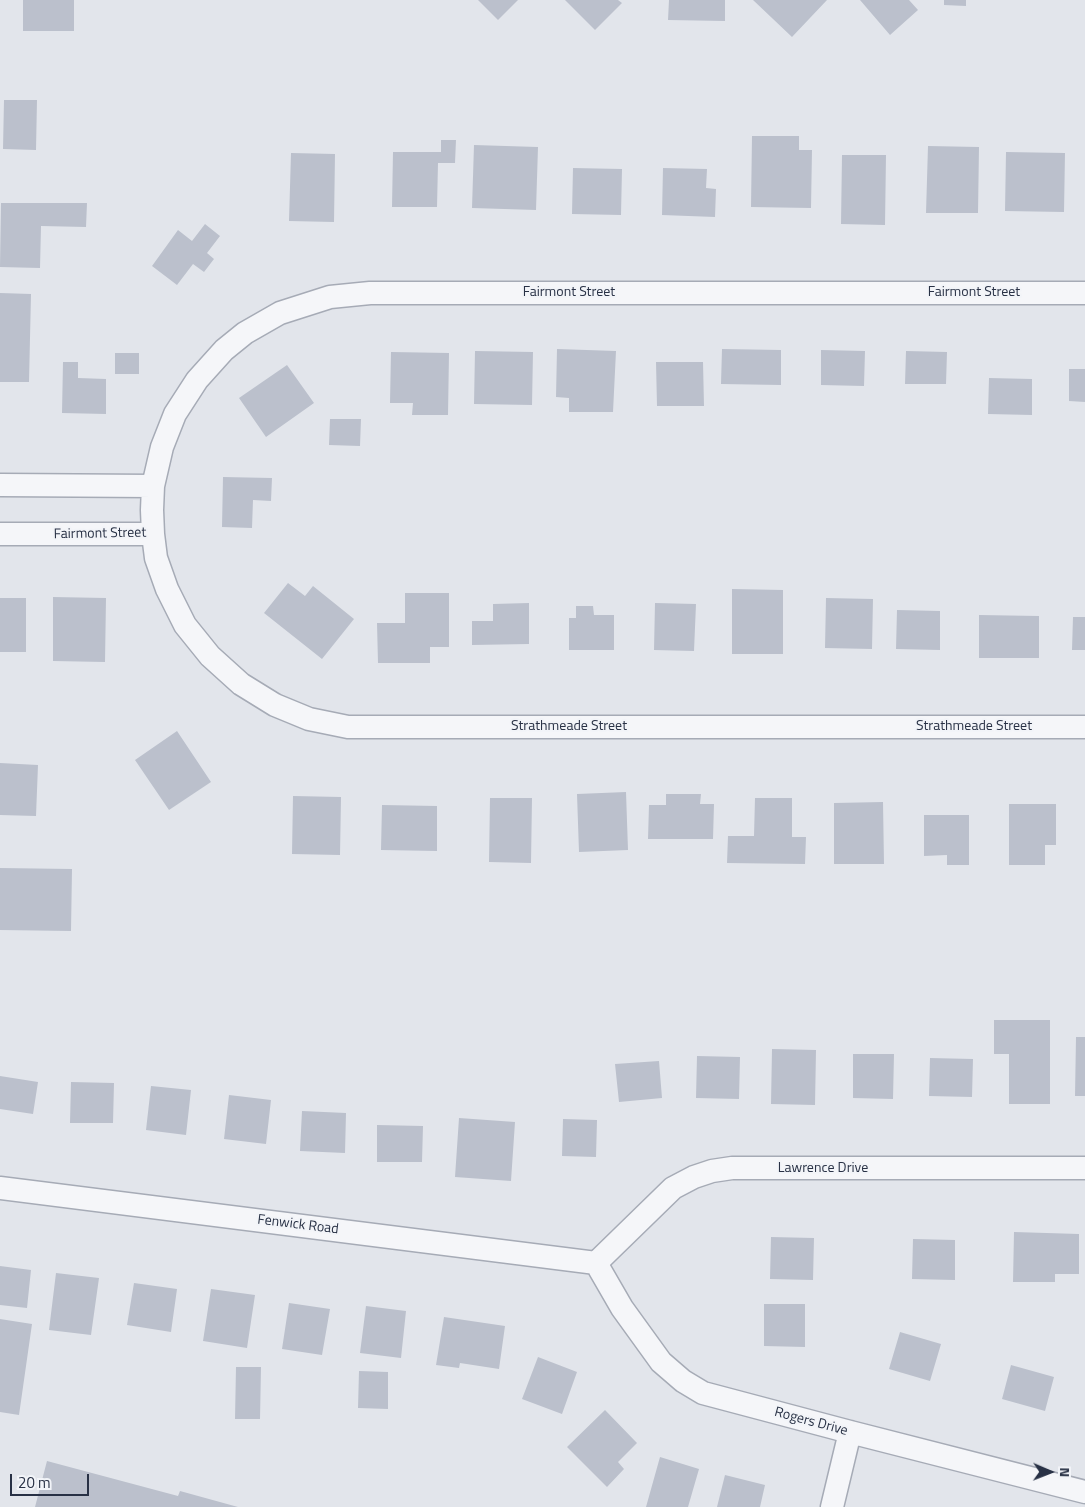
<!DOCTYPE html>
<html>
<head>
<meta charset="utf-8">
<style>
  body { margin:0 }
  #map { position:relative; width:1085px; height:1507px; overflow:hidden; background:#e2e5eb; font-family:"Titillium Web",sans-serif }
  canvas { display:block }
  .north { position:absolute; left:1025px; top:1447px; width:50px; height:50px; -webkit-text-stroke:4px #f2f4f8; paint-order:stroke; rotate:91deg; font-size:14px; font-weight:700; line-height:20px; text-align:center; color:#283145 }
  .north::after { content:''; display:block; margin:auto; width:18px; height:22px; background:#283145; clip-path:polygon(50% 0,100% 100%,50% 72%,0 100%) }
  .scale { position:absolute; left:10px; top:1474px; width:79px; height:22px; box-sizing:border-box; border:2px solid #283145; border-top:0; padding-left:6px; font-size:15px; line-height:18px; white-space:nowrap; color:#283145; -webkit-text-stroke:4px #f2f4f8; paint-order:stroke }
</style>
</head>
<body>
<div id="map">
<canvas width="1085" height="1507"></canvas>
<div class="north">N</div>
<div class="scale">20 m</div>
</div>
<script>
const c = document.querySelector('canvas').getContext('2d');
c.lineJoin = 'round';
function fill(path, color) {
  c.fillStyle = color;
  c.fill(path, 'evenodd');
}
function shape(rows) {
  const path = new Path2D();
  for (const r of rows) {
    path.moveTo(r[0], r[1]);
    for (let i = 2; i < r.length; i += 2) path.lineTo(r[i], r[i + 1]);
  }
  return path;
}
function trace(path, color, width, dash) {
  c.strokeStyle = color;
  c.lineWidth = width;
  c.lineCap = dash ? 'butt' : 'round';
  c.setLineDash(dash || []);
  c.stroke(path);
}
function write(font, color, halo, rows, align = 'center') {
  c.font = font + ' "Titillium Web",sans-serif';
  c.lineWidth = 4;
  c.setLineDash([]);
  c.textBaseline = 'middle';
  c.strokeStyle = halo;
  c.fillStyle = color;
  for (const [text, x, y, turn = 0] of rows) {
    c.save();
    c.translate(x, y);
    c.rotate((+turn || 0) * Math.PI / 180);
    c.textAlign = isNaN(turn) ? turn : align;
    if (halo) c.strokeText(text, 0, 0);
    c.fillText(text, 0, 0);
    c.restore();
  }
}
fill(shape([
  [23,0,74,0,74,31,23,31],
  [478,0,518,0,498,20],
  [565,0,618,0,622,3,595,30],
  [669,0,725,0,725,21,668,20],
  [753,0,827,0,792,37],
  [860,0,909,0,918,10,890,35],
  [944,0,966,0,966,6,944,5],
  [4,100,37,100,36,150,3,149],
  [752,136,799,136,799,150,812,150,811,208,751,207],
  [441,140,456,140,455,163,438,163,437,207,392,207,393,152,441,152],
  [474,145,538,147,536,210,472,208],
  [928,146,979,147,978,213,926,213],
  [1006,152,1065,153,1064,212,1005,211],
  [291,153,335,154,334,222,289,221],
  [842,155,886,155,885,225,841,224],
  [573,168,622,169,621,215,572,214],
  [663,168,707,169,706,188,716,189,715,217,662,215],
  [1,203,87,203,86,227,41,226,40,268,0,267],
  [205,224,220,236,207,253,214,259,204,272,193,264,177,285,152,266,178,230,192,241],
  [0,293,31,294,29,382,0,382],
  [557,349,616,351,613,412,569,412,569,398,556,397],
  [722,349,781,350,781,385,721,384],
  [821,350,865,351,864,386,821,385],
  [475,351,533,352,532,405,474,404],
  [906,351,947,352,946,384,905,384],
  [391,352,449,353,448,415,412,415,413,403,390,403],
  [115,353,139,353,139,374,115,374],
  [63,362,78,362,78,378,106,379,106,414,62,413],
  [656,362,703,362,704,406,657,406],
  [287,365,314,403,266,437,239,398],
  [1069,369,1085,369,1085,402,1069,401],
  [989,378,1032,379,1032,415,988,414],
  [330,419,361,419,360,446,329,445],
  [223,477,272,478,271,501,253,500,252,528,222,527],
  [288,583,305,596,313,586,354,619,322,659,264,613],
  [732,589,783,590,783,654,732,654],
  [405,593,449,593,449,647,430,647,430,663,378,663,377,623,405,623],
  [53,597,106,598,105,662,53,661],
  [0,598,26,598,26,652,0,652],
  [826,598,873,599,872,649,825,648],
  [529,603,529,644,472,645,472,621,493,621,493,604],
  [655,603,696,604,694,651,654,650],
  [576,606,593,606,594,615,614,615,614,650,569,650,569,618,576,618],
  [897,610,940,611,940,650,896,649],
  [979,615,1039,616,1039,658,979,658],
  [1073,617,1085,617,1085,650,1072,650],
  [177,731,211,782,169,810,135,760],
  [0,763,38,765,36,816,0,815],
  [626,792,628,850,579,852,577,794],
  [666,794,701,794,700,804,714,804,713,839,648,839,649,805,666,805],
  [293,796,341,797,340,855,292,854],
  [490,798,532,798,531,863,489,862],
  [755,798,792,798,792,837,806,837,805,864,727,863,728,836,754,836],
  [883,802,884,864,834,864,834,803],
  [1009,804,1056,804,1056,845,1045,845,1045,865,1009,865],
  [382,805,437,806,437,851,381,850],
  [924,815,969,815,969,865,947,865,947,855,924,856],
  [0,868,72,869,71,931,0,930],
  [994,1020,1050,1020,1050,1104,1009,1104,1009,1054,994,1054],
  [1076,1037,1085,1037,1085,1096,1075,1096],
  [772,1049,816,1050,815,1105,771,1104],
  [853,1054,894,1054,893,1099,853,1098],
  [697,1056,740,1057,739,1099,696,1098],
  [930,1058,973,1059,972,1097,929,1096],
  [659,1061,662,1098,619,1102,615,1064],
  [0,1076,38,1082,33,1114,0,1109],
  [71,1082,114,1083,113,1123,70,1123],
  [151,1086,191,1090,186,1135,146,1130],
  [229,1095,271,1100,266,1144,224,1139],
  [302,1111,346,1113,345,1153,300,1151],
  [459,1118,515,1122,511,1181,455,1177],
  [563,1119,597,1120,596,1157,562,1156],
  [377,1125,423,1126,422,1162,377,1162],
  [1014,1232,1079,1234,1079,1274,1055,1274,1055,1282,1013,1282],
  [771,1237,814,1238,813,1280,770,1279],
  [913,1239,955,1240,955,1280,912,1279],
  [0,1266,31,1270,27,1308,0,1305],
  [56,1273,99,1278,91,1335,49,1330],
  [134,1283,177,1289,171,1332,127,1325],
  [211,1289,255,1295,247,1348,203,1341],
  [289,1303,330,1309,322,1355,282,1349],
  [764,1304,805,1304,805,1347,764,1346],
  [366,1306,406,1311,401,1358,360,1353],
  [444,1317,505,1326,499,1369,460,1363,459,1368,436,1365],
  [0,1319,32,1324,19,1415,0,1412],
  [900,1332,941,1344,930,1381,889,1369],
  [538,1357,577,1372,562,1414,522,1399],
  [1011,1365,1054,1377,1045,1411,1002,1399],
  [236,1367,261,1367,260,1419,235,1419],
  [359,1371,388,1372,388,1409,358,1408],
  [605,1410,637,1443,618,1462,624,1469,607,1487,567,1447],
  [660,1457,699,1469,688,1507,646,1507],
  [47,1461,178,1496,180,1491,238,1507,35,1507],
  [725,1475,765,1485,760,1507,717,1507]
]), '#bbc0cc');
const street = shape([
  [1085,293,370,293,330,297,280,313,245,333,224,350,197,380,175,414,162,447,153,486,152,510,153,534,156,558,167,589,185,625,210,656,241,684,275,705,309,719,348,727,1085,727],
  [0,485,153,486],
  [0,534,153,534],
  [0,1188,596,1263],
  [596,1263,622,1308,661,1362,683,1381,703,1393,850,1432,1085,1492],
  [596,1263,673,1188,694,1177,712,1171,732,1168,1085,1168],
  [832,1507,850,1432]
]);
trace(street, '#a6abb6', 25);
trace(street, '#f5f6f9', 22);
write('14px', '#283145', '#f2f4f8', [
  ["Fairmont Street",569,293],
  ["Fairmont Street",974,293],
  ["Fairmont Street",100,534,-1],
  ["Strathmeade Street",569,727],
  ["Strathmeade Street",974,727],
  ["Lawrence Drive",823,1169],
  ["Fenwick Road",298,1225,7],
  ["Rogers Drive",811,1422,15]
]);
</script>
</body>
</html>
